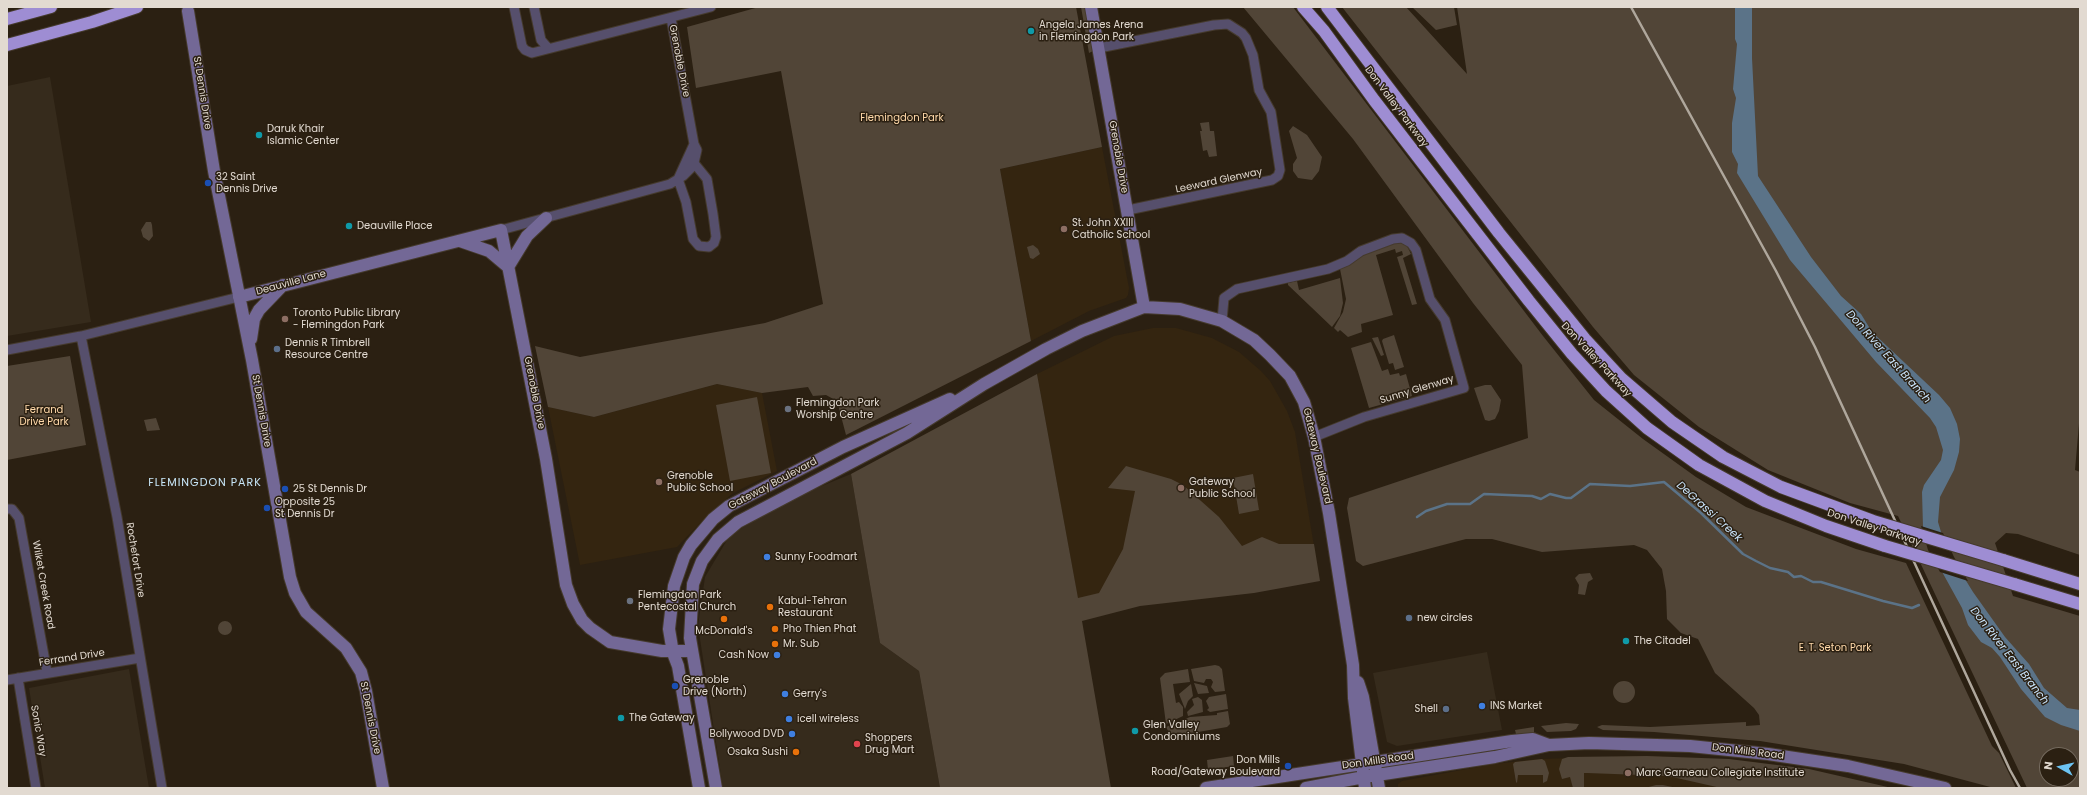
<!DOCTYPE html>
<html>
<head>
<meta charset="utf-8">
<style>
  body { margin:0 }
  #map { position:relative; width:2087px; height:795px; overflow:hidden; background:#2b2012; font-family:Poppins,sans-serif }
  canvas { display:block }
  .frame { position:absolute; inset:0; border:8px solid #e2dad1; pointer-events:none }
  .north { position:absolute; left:2039px; top:747px; width:40px; height:40px; box-sizing:border-box; background:#2b2012; border:1px solid #746a5e; border-radius:50%; rotate:278deg; font-size:11px; font-weight:700; line-height:16px; text-align:center; color:#e2dad1 }
  .north::after { content:''; display:block; margin:auto; width:14px; height:18px; background:#6cc3f2; clip-path:polygon(50% 0,100% 100%,50% 72%,0 100%) }
</style>
</head>
<body>
<div id="map">
<canvas width="2087" height="795"></canvas>
<div class="frame"></div>
<div class="north">N</div>
</div>
<script>
const c = document.querySelector('canvas').getContext('2d');
c.lineJoin = 'round';
function fill(path, color) {
  c.fillStyle = color;
  c.fill(path, 'evenodd');
}
function shape(rows) {
  const path = new Path2D();
  for (const r of rows) {
    if (r.length === 3) {
      path.moveTo(r[0] + r[2], r[1]);
      path.arc(r[0], r[1], r[2], 0, 2 * Math.PI);
      continue;
    }
    path.moveTo(r[0], r[1]);
    for (let i = 2; i < r.length; i += 2) path.lineTo(r[i], r[i + 1]);
  }
  return path;
}
function trace(path, color, width, dash) {
  c.strokeStyle = color;
  c.lineWidth = width;
  c.lineCap = dash ? 'butt' : 'round';
  c.setLineDash(dash || []);
  c.stroke(path);
}
function write(font, color, halo, rows, align = 'center') {
  c.font = font + ' Poppins,sans-serif';
  c.lineWidth = 3;
  c.setLineDash([]);
  c.textBaseline = 'middle';
  c.strokeStyle = halo;
  c.fillStyle = color;
  for (const [text, x, y, turn = 0] of rows) {
    c.save();
    c.translate(x, y);
    c.rotate((+turn || 0) * Math.PI / 180);
    c.textAlign = isNaN(turn) ? turn : align;
    if (halo) c.strokeText(text, 0, 0);
    c.fillText(text, 0, 0);
    c.restore();
  }
}
fill(shape([
  [50,77,91,322,7,336,7,86],
  [851,474,880,643,919,671,940,788,723,788,698,626,705,577,730,535,795,497],
  [1487,652,1502,730,1397,746,1387,742,1373,673],
  [129,669,149,788,45,788,29,688]
]), '#362b1c');
fill(shape([
  [1102,147,1129,288,1128,295,1126,298,1089,311,1031,341,1000,169],
  [1153,328,1176,328,1212,338,1239,352,1261,371,1270,381,1287,411,1295,432,1316,558,1078,599,1037,374,1114,336],
  [717,384,762,393,777,471,733,493,710,513,677,547,580,565,548,407,594,417],
  [1647,756,1756,762,1811,788,1398,788,1398,784,1402,781,1494,764,1539,759]
]), '#342510');
fill(shape([
  [759,7,1076,7,1102,147,1000,169,1031,341,846,435,837,401,826,395,813,396,808,387,762,393,717,384,594,417,548,407,535,346,580,357,765,323,823,304,781,71,696,88,687,27],
  [1081,7,1085,7,1093,51,1089,53],
  [1243,7,1293,7,1543,336,1594,400,1643,439,1696,477,1746,507,1856,549,1906,563,1992,746,1999,753,2016,788,1994,788,1904,764,1760,741,1654,732,1603,730,1597,727,1602,725,1650,727,1746,722,1746,726,1760,725,1759,715,1754,708,1715,673,1698,639,1681,633,1667,619,1666,591,1662,569,1647,550,1634,545,1542,552,1492,539,1466,539,1363,566,1356,561,1347,508,1349,498,1528,438,1522,365,1473,303,1353,139],
  [1342,7,1406,7,1467,74,1457,7,2080,7,2080,412,2075,470,2080,472,2080,555,2018,534,2006,533,1995,543,2013,596,2080,616,2080,788,2027,788,1898,516,1850,503,1768,470,1699,427,1634,375,1593,327],
  [2047,755,2071,755,2071,779,2047,779],
  [1412,7,1454,7,1457,25,1436,30],
  [1209,122,1210,131,1214,131,1217,156,1209,157,1207,150,1203,151,1200,131,1202,131,1200,123],
  [1293,126,1307,135,1322,157,1319,171,1312,180,1298,178,1293,171,1293,164,1297,158,1289,131],
  [146,222,151,222,152,225,153,236,149,241,143,237,141,230],
  [1397,242,1402,243,1407,246,1411,254,1403,258,1417,304,1412,305,1397,257,1403,255,1402,251,1396,253,1395,249,1376,255,1393,315,1361,324,1362,332,1348,337,1340,330,1338,332,1334,328,1343,312,1346,299,1340,269,1352,263,1365,253],
  [1033,245,1038,249,1040,254,1033,259,1030,258,1027,247],
  [1340,278,1343,303,1340,316,1332,327,1288,285,1288,283,1297,281,1299,290],
  [1394,335,1404,367,1395,370,1393,363,1389,364,1382,341,1383,339],
  [1378,337,1384,355,1381,356,1372,338],
  [1371,342,1382,371,1388,369,1390,375,1399,373,1400,376,1406,374,1412,396,1369,408,1351,348],
  [70,356,86,445,7,460,7,366],
  [1037,374,1078,598,1099,593,1123,549,1135,491,1108,488,1126,466,1171,479,1183,485,1219,517,1242,546,1262,537,1279,544,1314,544,1320,581,1254,593,1140,606,1082,621,1111,788,940,788,919,671,880,643,851,474],
  [1485,385,1491,385,1501,400,1499,411,1495,419,1489,421,1485,420,1474,388],
  [757,397,771,473,730,481,716,405],
  [156,418,160,430,147,431,144,420],
  [1253,474,1259,510,1239,514,1233,478],
  [1590,573,1593,579,1588,582,1585,595,1578,594,1579,585,1575,578,1579,574],
  [225,628,7],
  [1215,665,1219,666,1222,669,1225,691,1215,692,1211,687,1213,682,1211,679,1206,679,1204,683,1194,681,1191,669],
  [1188,669,1190,682,1173,684,1176,703,1179,702,1183,707,1183,716,1166,724,1160,678,1165,673],
  [1624,692,11],
  [1194,683,1207,686,1209,693,1198,694],
  [1191,684,1193,696,1188,701,1185,709,1179,694],
  [1226,694,1228,709,1210,712,1207,710,1209,708,1206,701,1209,697],
  [1198,697,1202,700,1203,712,1188,716,1187,712,1194,705,1192,699],
  [1228,711,1230,724,1227,727,1175,736,1171,735,1167,729,1166,727,1190,717,1217,715,1217,713],
  [1566,723,1579,724,1576,729,1571,731,1547,732,1541,726],
  [1534,727,1534,733,1516,734,1515,730],
  [1233,756,1234,766,1208,770,1207,760],
  [1647,756,1729,759,1809,769,1892,788,1721,788,1668,776,1587,773,1584,773,1584,788,1573,788,1570,777,1562,779,1559,769,1562,759,1568,757],
  [1542,759,1545,761,1549,773,1547,781,1543,783,1543,775,1518,775,1517,783,1516,782,1513,764,1515,762],
  [1656,785,1663,785,1677,788,1645,788]
]), '#514537');
fill(shape([
  [1735,7,1752,7,1752,58,1758,176,1811,257,1841,296,1861,314,1872,332,1939,395,1950,408,1957,424,1960,439,1959,452,1954,470,1940,497,1938,522,1941,532,1952,558,1973,592,2005,637,2029,664,2044,688,2067,708,2080,710,2080,731,2061,725,2045,717,2021,689,2000,657,1992,648,1981,642,1968,625,1962,608,1930,550,1923,527,1922,492,1924,485,1941,460,1943,450,1936,427,1930,418,1876,362,1790,260,1737,173,1738,164,1732,152,1732,123,1736,98,1733,89,1737,44,1735,39]
]), '#5b7388');
fill(shape([
  [1921,526,1943,533,1954,557,1968,581,1940,572,1928,550]
]), '#2b2012');
trace(shape([
  [1417,517,1426,511,1447,504,1470,504,1484,494,1532,496,1541,499,1550,494,1566,498,1571,498,1590,484,1630,486,1664,482,1701,513,1743,554,1756,561,1770,568,1788,572,1794,577,1801,576,1813,582,1821,582,1883,601,1912,608,1919,605]
]), '#5b7388', 2.5);
const street = shape([
  [514,7,522,46,525,50,532,53,711,7],
  [534,7,541,40,548,48],
  [1099,48,1214,25,1228,24,1242,33,1246,38,1253,55,1259,90,1271,112,1280,170,1278,176,1272,180,1128,210],
  [678,179,686,202,693,239,699,246,709,247,714,243,716,237,713,214,707,179,694,163],
  [678,179,694,144],
  [501,230,670,184,683,176,691,168,694,163,697,150,694,144,671,18],
  [1222,321,1224,298,1237,289,1328,269,1347,261,1361,251,1393,239,1402,238,1411,243,1416,250,1430,299,1445,320,1464,388,1364,417,1314,437],
  [81,336,117,517,162,788],
  [7,350,81,336,239,297],
  [7,509,12,509,19,518,47,672],
  [18,678,36,788],
  [7,680,140,658]
]);
const secondary = shape([
  [1091,7,1144,307],
  [188,11,214,171,252,360,290,577,295,593,306,612,346,648,361,672,366,691,383,788],
  [460,241,489,251,508,267],
  [508,267,527,236,546,218],
  [239,297,501,230,546,459,566,585,573,604,582,620,590,628,610,642,662,651,691,651],
  [251,339,254,319,259,310,283,285],
  [1358,682,1363,697,1379,788],
  [699,788,678,666,673,653,669,629,674,586,684,557,691,545,713,519,729,506,843,447,950,399],
  [716,788,690,638,693,584,702,561,718,539,738,522,907,433,984,384,1046,349,1082,331,1144,307,1180,309,1222,321,1254,340,1270,355,1290,376,1304,402,1314,437,1329,513,1353,665,1354,698,1365,788],
  [1206,788,1512,741,1533,739,1549,745],
  [1306,788,1364,777,1495,757,1549,745,1589,743,1690,746,1768,754,1848,766,1945,788]
]);
const highway = shape([
  [1303,7,1324,31,1374,100,1529,301,1572,354,1606,391,1647,428,1699,465,1765,501,1826,526,1885,546],
  [1327,7,1499,233,1585,339,1621,378,1672,422,1723,457,1781,487,1873,521],
  [7,19,51,7],
  [7,45,92,22,137,7],
  [2003,560,2080,584],
  [2014,584,2080,604]
]);
trace(street, '#453a2d', 11);
trace(secondary, '#453a2d', 14);
trace(highway, '#453a2d', 14);
trace(street, '#564f6c', 9);
trace(secondary, '#736896', 12);
trace(highway, '#9e8dd3', 12);
trace(shape([
  [1631,7,1776,271,1815,347,2010,770,2020,788]
]), '#afa79c', 2.5);
const highwayBridge = shape([
  [1873,521,2003,560],
  [1885,546,2014,584]
]);
trace(highwayBridge, '#453a2d', 14, []);
trace(highwayBridge, '#9e8dd3', 12);
for (const [x, y, r, color] of [
  [1031,31,4,"#0f9aa8"],
  [259,135,4,"#0f9aa8"],
  [208,183,4,"#1a4fb4"],
  [349,226,4,"#0f9aa8"],
  [1064,229,4,"#8d6e63"],
  [285,319,4,"#8d6e63"],
  [277,349,4,"#5c6f8a"],
  [788,409,4,"#6b7280"],
  [659,482,4,"#8d6e63"],
  [1181,488,4,"#8d6e63"],
  [285,489,4,"#1a4fb4"],
  [267,508,4,"#1a4fb4"],
  [767,557,4,"#3f7fe0"],
  [630,601,4,"#6b7280"],
  [770,607,4,"#e8710a"],
  [1409,618,4,"#5c6f8a"],
  [724,619,4,"#e8710a"],
  [775,629,4,"#e8710a"],
  [1626,641,4,"#0f9aa8"],
  [775,644,4,"#e8710a"],
  [777,655,4,"#3f7fe0"],
  [675,686,4,"#1a4fb4"],
  [785,694,4,"#3f7fe0"],
  [1482,706,4,"#3f7fe0"],
  [1446,709,4,"#5c6f8a"],
  [621,718,4,"#0f9aa8"],
  [789,719,4,"#3f7fe0"],
  [1135,731,4,"#0f9aa8"],
  [792,734,4,"#3f7fe0"],
  [857,744,4,"#e0444e"],
  [796,752,4,"#e8710a"],
  [1288,766,4,"#1a4fb4"],
  [1628,773,4,"#8d6e63"]
]) {
  const dot = new Path2D();
  dot.arc(x, y, r, 0, 2 * Math.PI);
  c.fillStyle = color;
  c.fill(dot);
  trace(dot, '#2b2012', 1.5);
}
write('10px', '#e2dad1', '#2b2012', [
  ["Angela James Arena",1039,25],
  ["in Flemingdon Park",1039,37],
  ["Daruk Khair",267,129],
  ["Islamic Center",267,141],
  ["32 Saint",216,177],
  ["Dennis Drive",216,189],
  ["St. John XXIII",1072,223],
  ["Catholic School",1072,235],
  ["Deauville Place",357,226],
  ["Toronto Public Library",293,313],
  ["- Flemingdon Park",293,325],
  ["Dennis R Timbrell",285,343],
  ["Resource Centre",285,355],
  ["Flemingdon Park",796,403],
  ["Worship Centre",796,415],
  ["Grenoble",667,476],
  ["Public School",667,488],
  ["Gateway",1189,482],
  ["Public School",1189,494],
  ["25 St Dennis Dr",293,489],
  ["Opposite 25",275,502],
  ["St Dennis Dr",275,514],
  ["Sunny Foodmart",775,557],
  ["Flemingdon Park",638,595],
  ["Pentecostal Church",638,607],
  ["Kabul-Tehran",778,601],
  ["Restaurant",778,613],
  ["new circles",1417,618],
  ["Pho Thien Phat",783,629],
  ["McDonald's",724,631,"center"],
  ["The Citadel",1634,641],
  ["Mr. Sub",783,644],
  ["Cash Now",769,655,"right"],
  ["Grenoble",683,680],
  ["Drive (North)",683,692],
  ["Gerry's",793,694],
  ["INS Market",1490,706],
  ["Shell",1438,709,"right"],
  ["The Gateway",629,718],
  ["icell wireless",797,719],
  ["Glen Valley",1143,725],
  ["Condominiums",1143,737],
  ["Bollywood DVD",784,734,"right"],
  ["Shoppers",865,738],
  ["Drug Mart",865,750],
  ["Osaka Sushi",788,752,"right"],
  ["Don Mills",1280,760,"right"],
  ["Road/Gateway Boulevard",1280,772,"right"],
  ["Marc Garneau Collegiate Institute",1636,773]
], 'left');
write('10px', '#e2dad1', '#2b2012', [
  ["Grenoble Drive",679,61,79],
  ["St Dennis Drive",202,93,81],
  ["Don Valley Parkway",1396,107,53],
  ["Grenoble Drive",1118,157,80],
  ["Leeward Glenway",1219,181,-12],
  ["Deauville Lane",291,283,-15],
  ["Don Valley Parkway",1596,360,47],
  ["Sunny Glenway",1417,390,-17],
  ["Grenoble Drive",534,393,79],
  ["St Dennis Drive",261,411,80],
  ["Gateway Boulevard",1317,456,77],
  ["Gateway Boulevard",773,484,-28],
  ["Don Valley Parkway",1874,528,18],
  ["Rochefort Drive",135,560,81],
  ["Wilket Creek Road",43,585,80],
  ["Ferrand Drive",72,658,-9],
  ["St Dennis Drive",370,718,79],
  ["Sonic Way",38,731,80],
  ["Don Mills Road",1748,752,7],
  ["Don Mills Road",1378,761,-8]
]);
write('10px', '#ffd9aa', '#2b2012', [
  ["Flemingdon Park",902,118],
  ["Ferrand",44,410],
  ["Drive Park",44,422],
  ["E. T. Seton Park",1835,648]
]);
write('italic 11px', '#c9e4fc', '#2b2012', [
  ["Don River East Branch",1888,357,48],
  ["DeGrassi Creek",1709,512,42],
  ["Don River East Branch",2009,656,52]
]);
c.letterSpacing = '1px';
write('11px', '#c8e6f8', '#2b2012', [
  ["FLEMINGDON PARK",205,483]
]);
c.letterSpacing = '0px';
</script>
</body>
</html>
